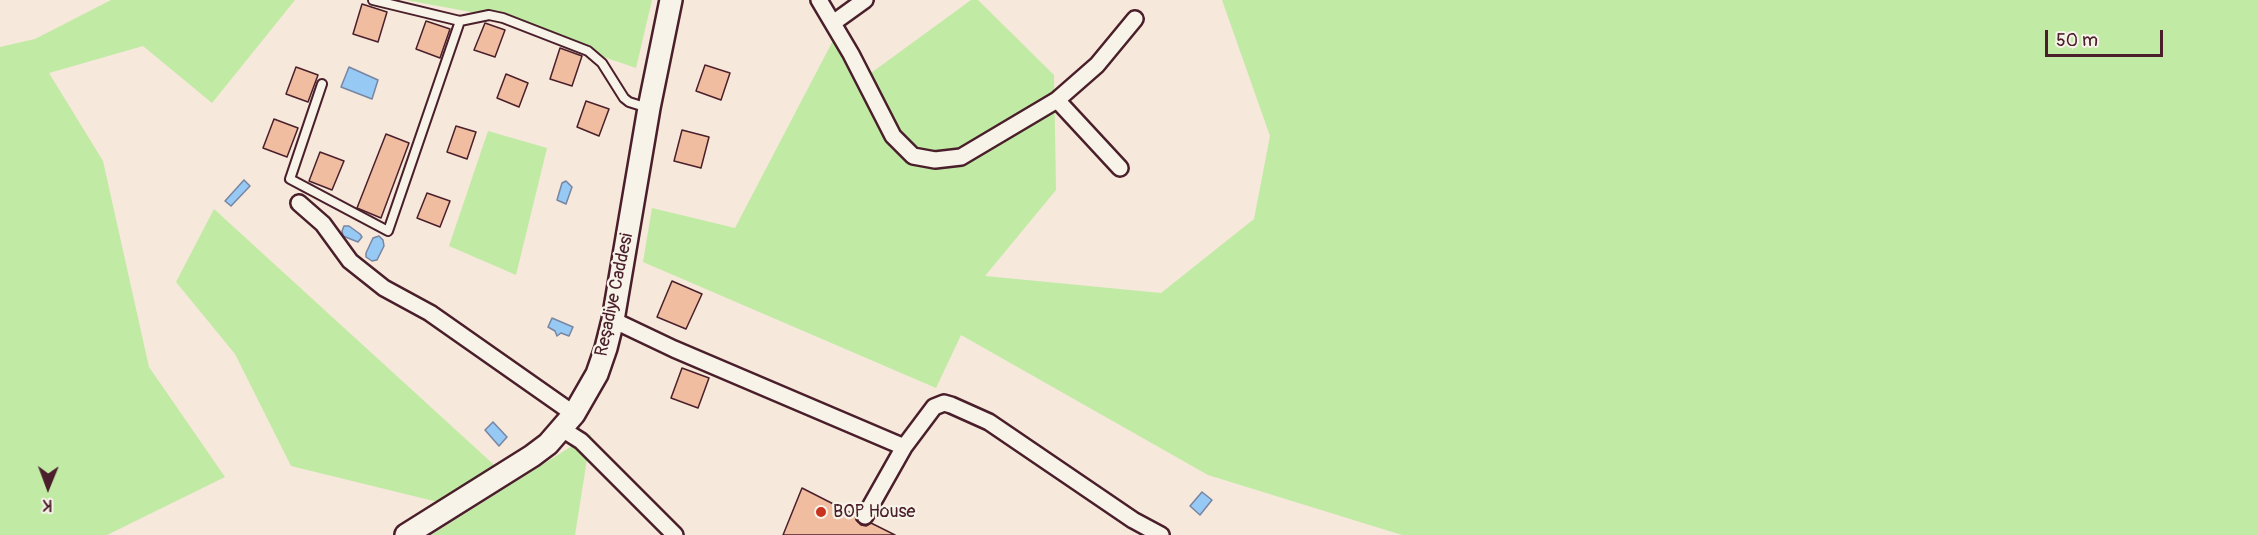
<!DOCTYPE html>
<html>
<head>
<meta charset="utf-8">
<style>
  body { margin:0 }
  #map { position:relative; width:2258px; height:535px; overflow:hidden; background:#f6e8da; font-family:Pangolin,sans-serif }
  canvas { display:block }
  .north { position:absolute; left:18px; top:457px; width:60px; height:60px; -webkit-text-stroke:4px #f7f3e8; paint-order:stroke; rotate:181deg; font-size:16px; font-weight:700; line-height:24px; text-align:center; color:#4a1f2b }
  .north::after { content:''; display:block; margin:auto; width:21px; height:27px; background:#4a1f2b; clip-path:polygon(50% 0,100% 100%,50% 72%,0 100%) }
  .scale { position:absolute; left:2045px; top:30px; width:118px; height:27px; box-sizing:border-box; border:3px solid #4a1f2b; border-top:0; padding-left:8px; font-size:18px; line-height:21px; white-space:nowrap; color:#4a1f2b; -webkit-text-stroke:4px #f7f3e8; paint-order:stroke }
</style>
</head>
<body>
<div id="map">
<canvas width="2258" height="535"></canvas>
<div class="north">K</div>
<div class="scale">50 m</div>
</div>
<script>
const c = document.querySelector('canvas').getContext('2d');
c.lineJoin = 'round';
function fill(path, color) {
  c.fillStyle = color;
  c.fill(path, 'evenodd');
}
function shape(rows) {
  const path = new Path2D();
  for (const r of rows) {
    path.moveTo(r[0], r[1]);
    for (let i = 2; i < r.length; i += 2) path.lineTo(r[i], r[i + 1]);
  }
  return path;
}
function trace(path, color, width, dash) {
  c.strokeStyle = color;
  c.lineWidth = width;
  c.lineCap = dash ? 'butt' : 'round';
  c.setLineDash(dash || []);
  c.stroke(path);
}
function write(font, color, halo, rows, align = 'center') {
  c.font = font + ' Pangolin,sans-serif';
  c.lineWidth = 4.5;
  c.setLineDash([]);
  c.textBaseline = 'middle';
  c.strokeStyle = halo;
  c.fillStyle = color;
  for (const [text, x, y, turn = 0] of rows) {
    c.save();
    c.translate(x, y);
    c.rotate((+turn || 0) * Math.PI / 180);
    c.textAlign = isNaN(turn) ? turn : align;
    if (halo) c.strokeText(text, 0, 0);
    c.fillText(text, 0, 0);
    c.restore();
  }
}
fill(shape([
  [111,0,295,0,212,103,143,46,49,73,103,161,149,367,225,477,107,535,0,535,0,47,35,39],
  [406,0,652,0,636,68,476,13],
  [971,0,978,0,1054,75,1056,190,985,276,1161,293,1254,219,1270,136,1222,0,2258,0,2258,535,1402,535,1208,475,961,335,936,388,643,262,652,208,735,228,839,29,871,73],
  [488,131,547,148,516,275,449,246],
  [214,209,504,474,442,503,291,466,235,354,176,282],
  [591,434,575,535,431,535]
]), '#c1eaa5');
const water = shape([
  [349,67,378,80,372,99,341,87,349,67],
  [244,180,250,186,231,206,225,201,244,180],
  [566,181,572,187,566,204,557,200,562,183,566,181],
  [344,226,349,226,360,234,362,237,358,242,343,236,342,231,344,226],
  [379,236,383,240,384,246,377,260,372,261,366,257,366,253,373,238,379,236],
  [552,318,573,327,569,336,561,333,557,336,555,331,548,327,552,318],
  [493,422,507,437,499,446,485,430,493,422],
  [1202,492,1212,500,1200,515,1190,506,1202,492]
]);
fill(water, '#96c9f3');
trace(water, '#7885a3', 1.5);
const building = shape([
  [362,4,387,12,378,42,353,34,362,4],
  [426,21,450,29,440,58,416,49,426,21],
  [485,23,505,30,495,57,474,50,485,23],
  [560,48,582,56,572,86,550,79,560,48],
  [705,65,730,73,721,100,696,91,705,65],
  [296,67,318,75,308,102,286,94,296,67],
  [506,74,528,83,519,107,497,98,506,74],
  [586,101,609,109,599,136,577,127,586,101],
  [274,119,298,128,287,157,263,148,274,119],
  [456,126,476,132,467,159,447,152,456,126],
  [682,130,709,137,701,168,674,161,682,130],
  [386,134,409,143,381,218,357,208,386,134],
  [320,152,344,161,332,190,309,181,320,152],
  [427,193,450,201,440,227,417,218,427,193],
  [672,281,702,294,686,329,657,317,672,281],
  [682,368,709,378,698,408,671,398,682,368],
  [802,488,855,515,856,520,861,525,866,526,871,523,895,535,783,535,802,488]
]);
fill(building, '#f0bda1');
trace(building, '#4a1f2b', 1.5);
const lane = shape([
  [373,0,460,21,489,15,503,18,588,51,602,63,624,98,629,102,648,108],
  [322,84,290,179,388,231,460,21]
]);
const street = shape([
  [819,0,851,54,893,136,913,156,935,160,961,157,1057,100,1120,168],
  [833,23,865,0],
  [1057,100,1097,65,1135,19],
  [299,203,323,224,350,261,384,288,430,313,574,414],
  [613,320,674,349,904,447,934,407,944,403,951,405,989,422,1133,520,1161,535],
  [562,429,581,441,675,535],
  [865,516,904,447]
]);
const secondary = shape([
  [406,535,532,456,548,444,574,414,597,374,606,348,613,320,649,108,671,0]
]);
trace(lane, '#4a1f2b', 12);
trace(street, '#4a1f2b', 20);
trace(secondary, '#4a1f2b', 26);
trace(lane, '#f7f3e8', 8);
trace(street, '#f7f3e8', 15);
trace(secondary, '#f7f3e8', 21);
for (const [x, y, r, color] of [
  [821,512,6,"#c8321e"]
]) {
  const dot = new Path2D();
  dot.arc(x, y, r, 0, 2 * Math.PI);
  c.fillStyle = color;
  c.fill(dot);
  trace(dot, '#f7f3e8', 2);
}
write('18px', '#4a1f2b', '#f7f3e8', [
  ["Reşadiye Caddesi",615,295,-78]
]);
write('18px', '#4a1f2b', '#f7f3e8', [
  ["BOP House",833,512]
], 'left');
</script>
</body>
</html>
